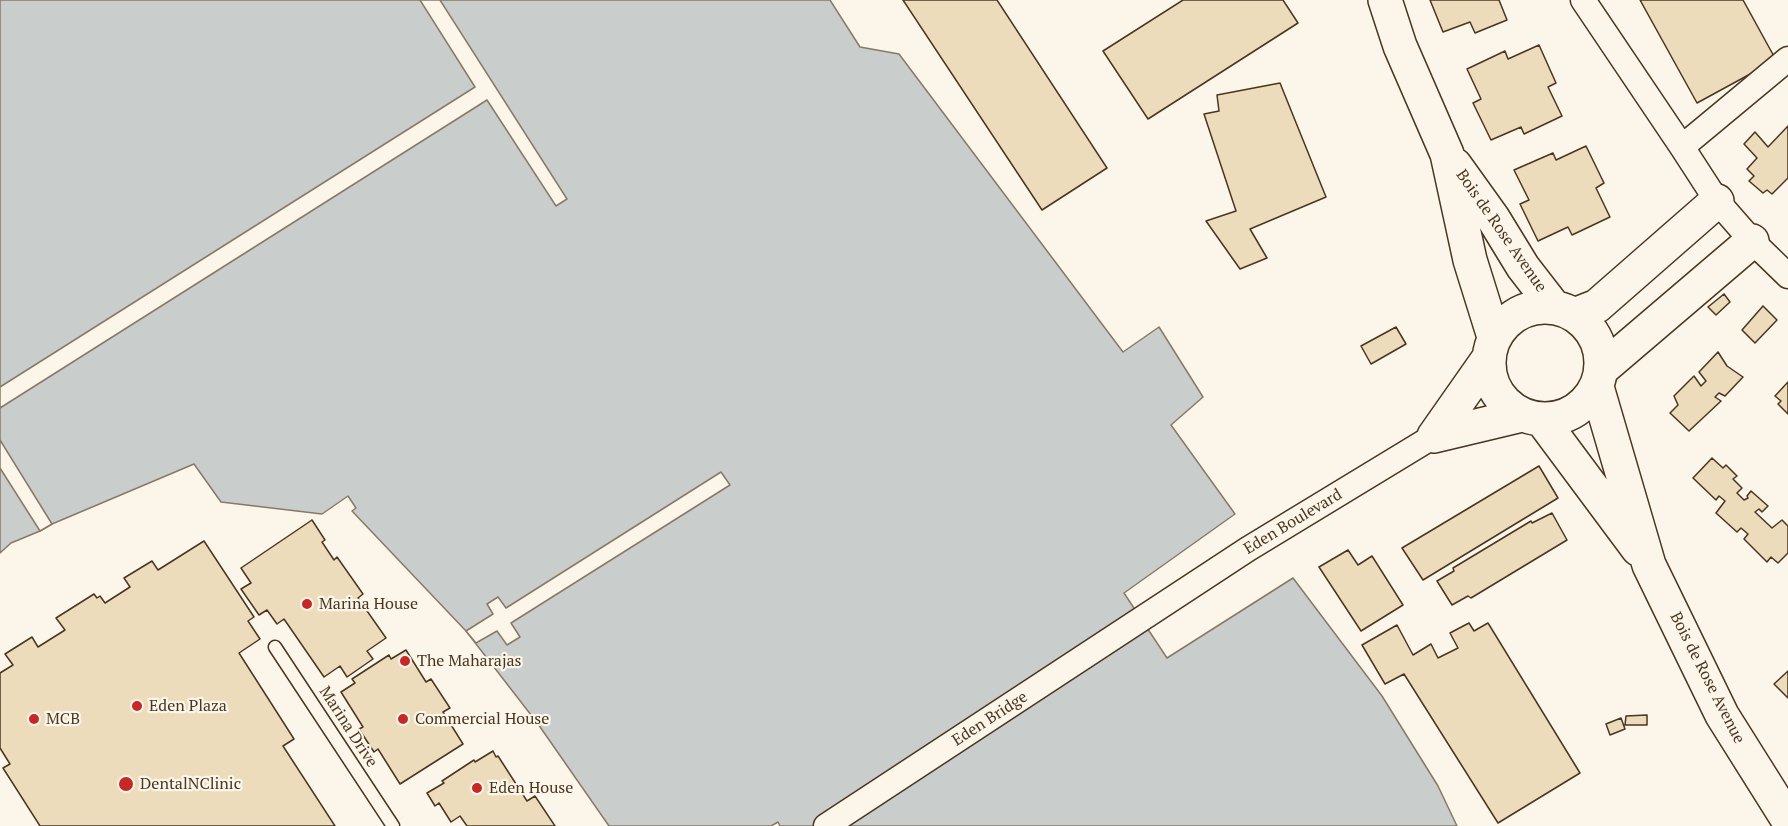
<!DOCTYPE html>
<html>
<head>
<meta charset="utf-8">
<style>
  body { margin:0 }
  canvas { display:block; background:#fbf6e9 }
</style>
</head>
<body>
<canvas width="1788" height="826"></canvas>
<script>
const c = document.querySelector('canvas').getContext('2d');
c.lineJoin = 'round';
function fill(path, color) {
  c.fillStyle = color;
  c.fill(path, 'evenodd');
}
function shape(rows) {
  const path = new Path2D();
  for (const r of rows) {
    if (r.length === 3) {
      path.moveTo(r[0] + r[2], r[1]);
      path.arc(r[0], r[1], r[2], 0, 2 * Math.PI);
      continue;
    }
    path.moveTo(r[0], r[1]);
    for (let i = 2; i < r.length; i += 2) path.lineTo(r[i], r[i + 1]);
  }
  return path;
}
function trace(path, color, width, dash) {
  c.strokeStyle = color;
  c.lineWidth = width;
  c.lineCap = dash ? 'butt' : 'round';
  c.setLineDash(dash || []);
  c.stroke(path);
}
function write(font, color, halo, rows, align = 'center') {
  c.font = font + ' "PT Serif",serif';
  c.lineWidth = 4.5;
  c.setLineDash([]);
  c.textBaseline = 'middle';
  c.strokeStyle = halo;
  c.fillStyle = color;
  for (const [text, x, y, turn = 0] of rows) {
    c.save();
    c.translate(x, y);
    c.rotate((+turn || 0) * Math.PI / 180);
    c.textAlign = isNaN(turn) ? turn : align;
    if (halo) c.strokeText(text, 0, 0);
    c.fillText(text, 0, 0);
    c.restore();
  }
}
const water = shape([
  [0,0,830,0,860,47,899,54,1123,352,1159,327,1203,397,1171,425,1235,514,1124,593,1167,658,1293,578,1382,696,1438,786,1457,826,780,826,778,822,771,826,609,826,538,724,466,631,352,511,356,508,348,496,322,514,221,502,194,464,52,524,40,531,11,543,0,553,0,0]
]);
fill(water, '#c9cecd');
trace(water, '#887966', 1.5);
const pier = shape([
  [420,0,440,0,567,199,556,206,487,100,0,408,0,387,475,87,420,0],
  [0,440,52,524,40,531,0,468,0,440],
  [721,472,730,485,511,623,520,637,507,645,497,631,476,643,466,631,493,614,487,604,498,597,506,608,721,472]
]);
fill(pier, '#fbf6e9');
trace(pier, '#887966', 1.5);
const building = shape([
  [903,0,997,0,1107,168,1042,210,903,0],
  [1183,0,1283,0,1298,23,1148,119,1103,51,1183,0],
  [1430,0,1499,0,1507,20,1475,33,1470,22,1443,32,1430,0],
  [1640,0,1743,0,1776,60,1697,103,1640,0],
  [1539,45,1556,83,1548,87,1562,116,1524,134,1521,127,1491,140,1473,103,1481,99,1467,69,1505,51,1508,59,1539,45],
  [1280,83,1326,197,1250,229,1267,258,1240,269,1206,221,1236,211,1204,114,1219,111,1217,95,1280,83],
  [1788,126,1788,178,1772,194,1767,190,1763,193,1749,181,1754,176,1747,169,1757,158,1744,144,1755,132,1768,147,1788,126],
  [1586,146,1604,183,1596,188,1610,217,1572,235,1568,227,1538,241,1520,204,1529,200,1514,170,1553,153,1556,160,1586,146],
  [1724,294,1730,302,1716,315,1708,307,1724,294],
  [1763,306,1777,320,1755,343,1742,330,1763,306],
  [1396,327,1406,344,1371,364,1361,346,1396,327],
  [1718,352,1727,366,1743,377,1725,396,1719,393,1715,397,1721,401,1689,431,1670,413,1678,405,1674,396,1694,376,1701,386,1706,381,1699,372,1718,352],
  [1788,382,1788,414,1778,404,1781,401,1775,396,1788,382],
  [1712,458,1723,468,1726,465,1737,476,1733,479,1742,488,1737,493,1744,500,1748,498,1747,496,1751,491,1768,506,1762,512,1759,509,1755,512,1772,528,1782,520,1788,526,1788,553,1778,563,1771,557,1767,562,1744,539,1748,534,1741,528,1737,532,1716,513,1725,501,1719,496,1716,500,1693,478,1712,458],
  [1539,466,1558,498,1423,580,1402,548,1539,466],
  [1552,513,1567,540,1471,598,1468,596,1452,605,1437,581,1454,571,1453,568,1531,521,1532,523,1552,513],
  [312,520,325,540,322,542,334,560,337,557,363,594,358,598,386,638,367,651,373,659,347,677,340,666,324,677,284,619,277,624,267,610,259,615,241,589,251,583,241,568,312,520],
  [204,541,254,617,248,621,260,639,239,653,294,739,283,746,335,826,40,826,3,768,10,764,0,748,0,673,13,665,5,654,32,637,38,647,65,630,56,618,94,594,97,598,100,596,105,603,130,587,124,578,152,561,158,570,204,541],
  [1348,550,1358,565,1372,556,1403,605,1361,631,1319,567,1348,550],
  [1469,623,1474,631,1488,623,1580,773,1498,823,1404,674,1385,684,1362,645,1397,625,1413,655,1431,644,1438,658,1458,648,1450,633,1469,623],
  [406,650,426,682,431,679,450,708,443,712,463,744,400,784,378,749,374,752,359,729,363,727,341,692,355,683,352,679,389,655,391,659,406,650],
  [1788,671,1788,698,1774,684,1788,671],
  [1647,715,1647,725,1625,725,1626,716,1647,715],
  [1621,718,1625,729,1610,735,1606,724,1621,718],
  [493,751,496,757,498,756,527,801,535,796,555,826,467,826,460,816,451,822,439,803,435,806,427,793,444,783,442,781,474,760,475,762,493,751]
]);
fill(building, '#ecdcbc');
trace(building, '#4a3520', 1.5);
const service = shape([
  [275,647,393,826]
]);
const minor = shape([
  [1583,0,1682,147,1717,201,1752,241,1788,276],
  [1682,147,1788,59],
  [826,826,1248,549,1434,436]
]);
const primary = shape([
  [1385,0,1400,46,1447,154,1470,260,1494,337],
  [1455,165,1493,218,1523,267,1554,307],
  [1545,363,56],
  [1574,315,1597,306,1717,201],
  [1602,369,1752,241],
  [1597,387,1649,565,1722,715,1788,820],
  [1542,420,1638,549],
  [1434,436,1488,359],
  [1434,436,1522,415]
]);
trace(service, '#4a3520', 15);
trace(minor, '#4a3520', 27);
trace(primary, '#4a3520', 36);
trace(service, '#fbf6e9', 12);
trace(minor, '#fbf6e9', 24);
trace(primary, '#fbf6e9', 33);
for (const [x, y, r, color] of [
  [307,604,6,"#c62828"],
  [405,661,6,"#c62828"],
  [137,706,6,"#c62828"],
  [34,719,6,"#c62828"],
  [403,719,6,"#c62828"],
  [126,784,8,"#c62828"],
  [477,788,6,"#c62828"]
]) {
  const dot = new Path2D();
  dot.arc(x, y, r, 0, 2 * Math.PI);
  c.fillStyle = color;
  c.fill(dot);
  trace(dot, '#fbf6e9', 2);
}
write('16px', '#4a3520', '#fbf6e9', [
  ["Bois de Rose Avenue",1501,231,55],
  ["Eden Boulevard",1293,522,-31],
  ["Bois de Rose Avenue",1707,678,63],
  ["Eden Bridge",990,719,-33],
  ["Marina Drive",348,727,57]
]);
write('16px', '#4a3520', '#fbf6e9', [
  ["Marina House",319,604],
  ["The Maharajas",417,661],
  ["Eden Plaza",149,706],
  ["MCB",46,719],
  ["Commercial House",415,719],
  ["DentalNClinic",140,784],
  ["Eden House",489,788]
], 'left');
</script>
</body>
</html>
